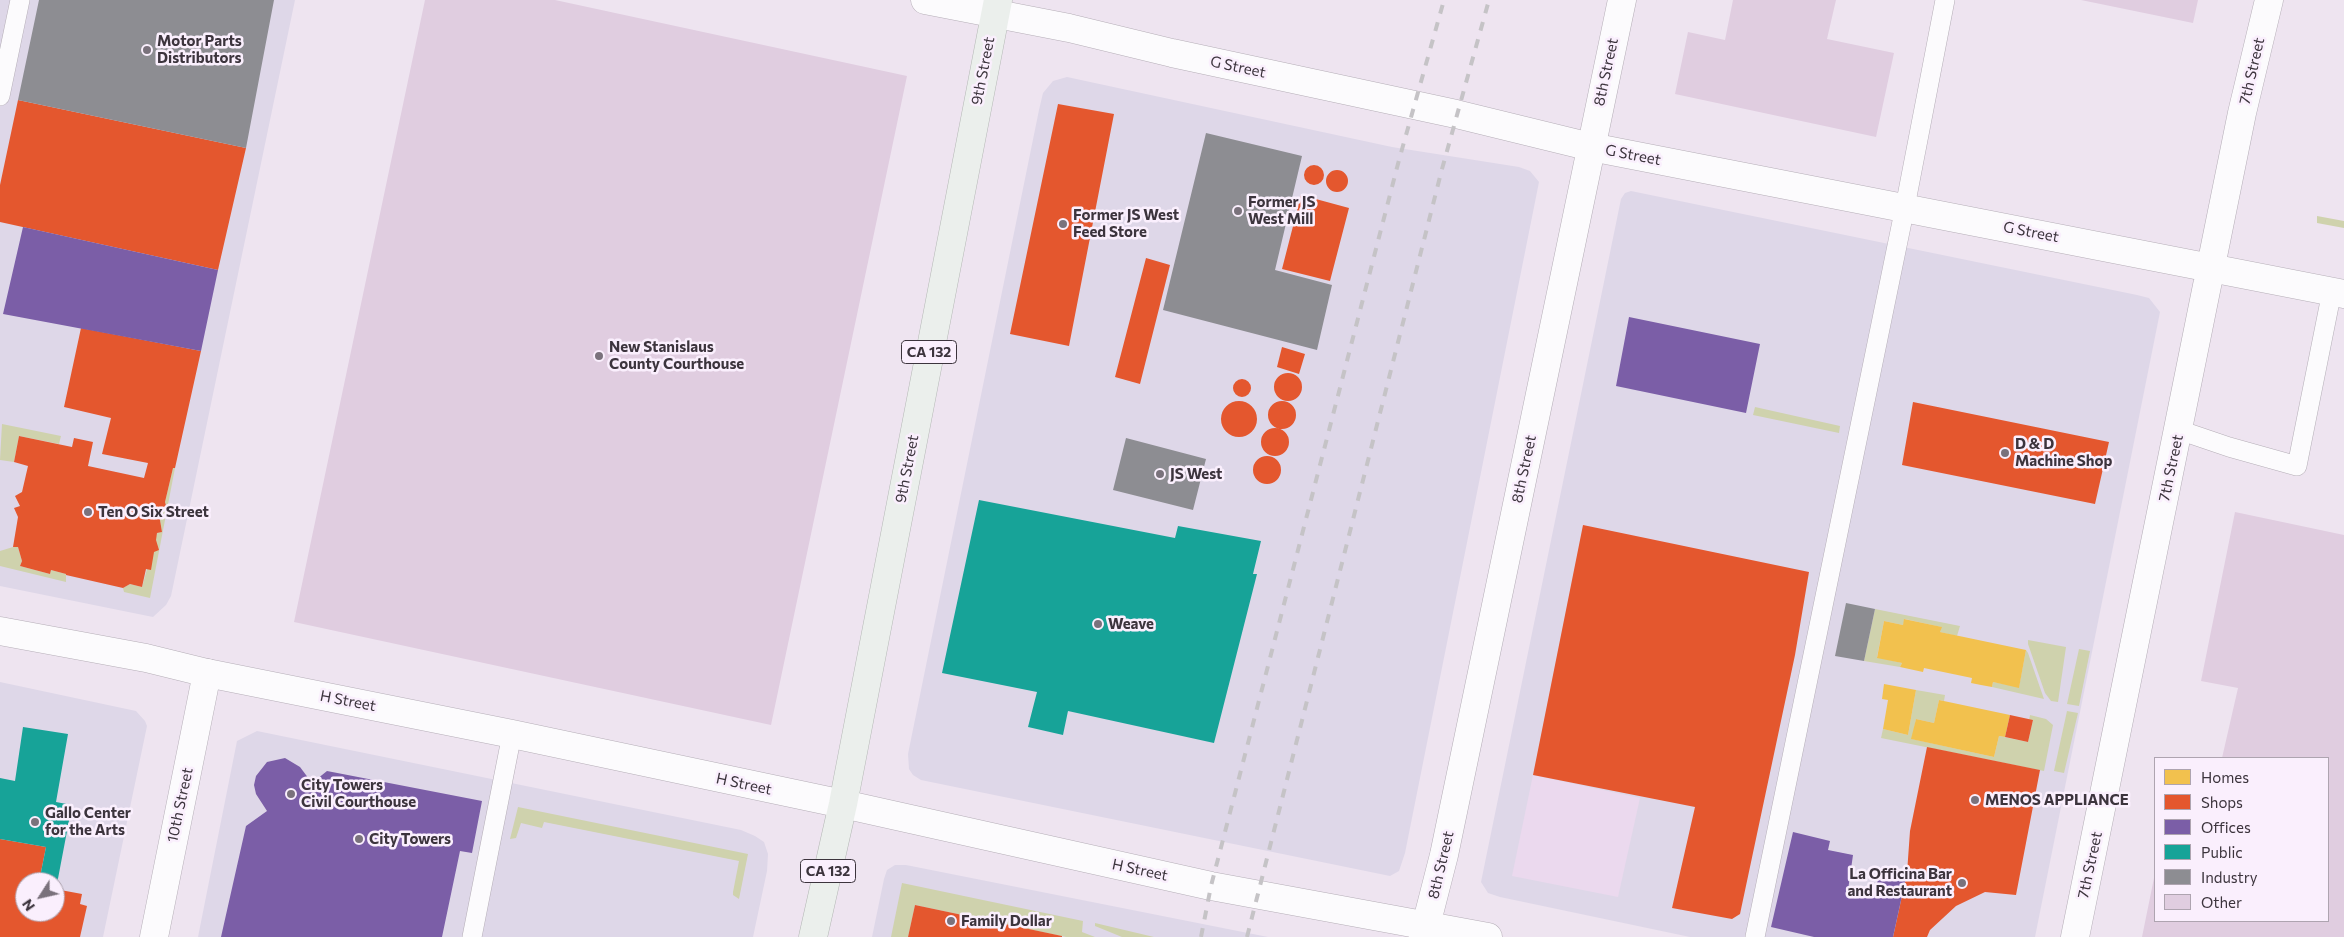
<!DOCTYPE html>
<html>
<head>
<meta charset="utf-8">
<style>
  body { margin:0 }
  #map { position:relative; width:2344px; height:937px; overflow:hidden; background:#eee4f0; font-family:Commissioner,sans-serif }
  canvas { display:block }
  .legend { position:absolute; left:2154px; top:757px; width:175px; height:165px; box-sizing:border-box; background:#faeffd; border:1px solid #aea4b0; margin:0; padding:6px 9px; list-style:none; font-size:15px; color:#3c343d }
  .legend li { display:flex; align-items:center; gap:10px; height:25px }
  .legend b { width:25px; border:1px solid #aea4b0 }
  .north { position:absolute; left:15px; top:872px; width:50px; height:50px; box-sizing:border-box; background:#faeffd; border:1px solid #aea4b0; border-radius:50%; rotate:235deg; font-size:14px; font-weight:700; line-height:20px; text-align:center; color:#3c343d }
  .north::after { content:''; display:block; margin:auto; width:18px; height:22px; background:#7a727c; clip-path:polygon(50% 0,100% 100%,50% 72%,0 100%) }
</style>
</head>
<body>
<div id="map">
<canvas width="2344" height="937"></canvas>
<ul class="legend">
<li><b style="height:14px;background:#f2c14e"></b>Homes</li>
<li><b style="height:14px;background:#e4572e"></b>Shops</li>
<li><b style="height:14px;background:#7b5ea7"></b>Offices</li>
<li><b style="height:14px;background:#17a398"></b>Public</li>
<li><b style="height:14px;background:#8d8d92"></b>Industry</li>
<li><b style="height:14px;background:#e0cde0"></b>Other</li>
</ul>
<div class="north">N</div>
</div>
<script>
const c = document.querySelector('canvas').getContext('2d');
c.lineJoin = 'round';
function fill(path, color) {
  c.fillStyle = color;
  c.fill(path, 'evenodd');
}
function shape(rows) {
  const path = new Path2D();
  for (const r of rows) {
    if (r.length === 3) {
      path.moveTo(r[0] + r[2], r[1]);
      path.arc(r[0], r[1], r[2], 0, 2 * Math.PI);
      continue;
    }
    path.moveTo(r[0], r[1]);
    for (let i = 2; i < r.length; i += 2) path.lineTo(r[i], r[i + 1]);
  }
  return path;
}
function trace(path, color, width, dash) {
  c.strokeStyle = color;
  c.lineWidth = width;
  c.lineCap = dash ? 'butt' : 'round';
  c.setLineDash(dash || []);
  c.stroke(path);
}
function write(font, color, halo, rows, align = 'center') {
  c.font = font + ' Commissioner,sans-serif';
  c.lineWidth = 5;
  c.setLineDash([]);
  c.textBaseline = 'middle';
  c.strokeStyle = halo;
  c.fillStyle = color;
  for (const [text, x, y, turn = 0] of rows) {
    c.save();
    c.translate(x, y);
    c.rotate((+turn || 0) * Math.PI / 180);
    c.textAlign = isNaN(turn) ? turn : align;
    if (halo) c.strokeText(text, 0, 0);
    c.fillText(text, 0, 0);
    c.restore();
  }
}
fill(shape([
  [0,0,295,0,171,596,166,605,153,617,0,586],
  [1067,77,1392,147,1519,167,1530,171,1539,182,1405,853,1399,871,1390,876,921,780,913,775,909,769,908,754,1039,110,1043,93,1053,81],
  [1631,191,2137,295,2149,298,2160,312,2035,937,1690,937,1500,897,1488,893,1481,882,1621,199,1625,193],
  [0,682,136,711,145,721,147,726,103,937,0,937],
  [25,882,55,882,55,912,25,912],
  [257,731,741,830,755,836,764,842,768,854,767,871,753,937,198,937,237,741],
  [895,865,906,865,1268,937,872,937,884,879,887,870]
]), '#ded7e8');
fill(shape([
  [1533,775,1640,798,1618,897,1512,876]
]), '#ebd9ee');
fill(shape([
  [2317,216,2344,221,2344,228,2317,223],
  [1755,407,1840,426,1839,433,1753,415],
  [2,424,61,436,59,444,19,436,14,462,0,460],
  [173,468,175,468,150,598,124,592,123,588,130,584,142,587,157,533,162,532,160,520,162,511,167,509,165,502],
  [13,547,18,547,22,561,20,566,50,574,51,570,66,574,66,582,0,566,0,551],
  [1875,609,1960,626,1957,636,1940,632,1941,627,1905,619,1903,625,1884,621,1877,657,1902,663,1900,667,1864,661],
  [2028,640,2066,647,2058,702,2051,701,2045,693,2028,644],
  [2079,649,2090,651,2079,706,2067,704],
  [2026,650,2028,653,2044,699,1992,687,1993,682,2019,687],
  [1916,690,1945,695,1944,701,1939,700,1934,723,1916,719,1912,739,1994,757,1999,736,2028,742,2033,720,2029,720,2030,715,2046,719,2053,725,2044,771,1881,738,1883,729,1908,735],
  [2067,711,2078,713,2064,773,2054,771],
  [518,807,748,854,739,899,733,895,733,892,739,861,544,822,542,828,521,823,516,838,510,839],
  [902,883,1083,921,1082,932,1095,937,1066,937,915,905,908,937,891,937],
  [1095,923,1154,937,1122,937,1095,926]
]), '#cfd2ad');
fill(shape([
  [1904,619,1942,627,1940,632,2026,650,2019,688,1993,682,1992,687,1981,685,1971,683,1972,678,1924,668,1923,672,1900,667,1902,663,1877,658,1884,621,1903,625],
  [1884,684,1916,690,1908,735,1883,729,1888,700,1882,699],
  [1939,700,2010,715,2005,737,1999,736,1994,757,1911,739,1916,719,1934,723]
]), '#f2c14e');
fill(shape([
  [18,100,246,148,218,270,0,222,0,185],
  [1058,104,1114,114,1069,346,1010,334],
  [1314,175,10],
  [1337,181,11],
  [1301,195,1349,208,1330,281,1282,269],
  [1146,258,1170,265,1140,384,1115,377],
  [81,328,201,351,175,468,173,468,165,502,167,509,162,511,160,520,162,532,157,533,156,540,159,550,154,552,151,570,146,569,142,587,130,584,123,588,66,575,66,574,51,570,50,574,20,566,22,561,18,547,13,547,18,517,14,508,20,506,15,496,22,492,28,466,14,462,19,436,72,447,74,438,93,442,88,466,144,478,148,463,102,454,111,418,64,407],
  [1282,347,1305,354,1299,374,1277,367],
  [1288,387,14],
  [1242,388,9],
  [1282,415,14],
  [1239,419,18],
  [1913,402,2109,442,2095,504,1902,465],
  [1275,442,14],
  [1267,470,14],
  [1583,525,1809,572,1795,655,1740,914,1732,919,1672,908,1695,807,1533,775],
  [2010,715,2033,720,2028,742,2005,737],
  [1927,747,2040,770,2016,895,1985,892,1956,906,1930,930,1927,937,1893,937,1907,873,1910,831],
  [0,839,46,847,39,882,25,882,25,912,55,912,55,889,82,894,80,904,87,906,80,937,0,937],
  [915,905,1062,936,1062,937,908,937]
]), '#e4572e');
fill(shape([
  [23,227,218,270,201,351,3,314],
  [1629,317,1760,344,1746,413,1616,386],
  [285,758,300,767,312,783,327,771,482,801,472,853,460,851,442,937,221,937,246,826,267,811,256,794,254,785,256,776,267,762],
  [1793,832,1830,841,1828,850,1853,855,1848,890,1874,896,1881,867,1907,873,1893,937,1814,937,1771,927]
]), '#7b5ea7');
fill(shape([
  [979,500,1175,538,1178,526,1261,541,1253,574,1257,574,1214,743,1068,711,1063,735,1028,727,1037,692,942,673],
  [23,727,68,734,56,802,72,805,56,889,55,882,39,882,46,847,0,839,0,778,15,781]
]), '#17a398');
fill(shape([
  [39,0,274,0,246,148,18,100],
  [1206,133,1302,156,1275,270,1332,285,1317,350,1163,310],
  [1126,438,1206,459,1193,510,1113,490],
  [1846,603,1875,609,1864,661,1835,656]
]), '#8d8d92');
fill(shape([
  [425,0,555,0,907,76,771,725,294,622],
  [1733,0,1836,0,1827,39,1894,53,1876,137,1675,94,1688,32,1725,40],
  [2081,0,2198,0,2193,23],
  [2235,512,2344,535,2344,937,2142,937,2154,878,2155,921,2328,921,2328,758,2222,758,2238,688,2201,681]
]), '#e0cde0');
const lane = shape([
  [0,96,20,0],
  [2179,430,2229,447,2297,466,2332,291],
  [472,937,512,734],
  [1755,937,1905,207,1945,0]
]);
const street = shape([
  [154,937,207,673],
  [1423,937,1444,855,1622,0]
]);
const secondary = shape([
  [925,0,1069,28,1172,53,1456,114,1591,147,2344,294],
  [0,631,146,658,207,673,512,734,843,804,1211,886,1488,937],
  [2075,937,2242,113,2269,0]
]);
const primary = shape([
  [813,937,843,804,998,0]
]);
trace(lane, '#b5aeb7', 20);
trace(street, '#b5aeb7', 29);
trace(secondary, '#b5aeb7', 29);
trace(primary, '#b3b7b4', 29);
trace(lane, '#fcfbfd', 19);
trace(street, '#fcfbfd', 28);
trace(secondary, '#fcfbfd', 28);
trace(primary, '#ebefec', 28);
trace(shape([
  [1201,937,1211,886,1399,160,1444,0],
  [1247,937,1442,169,1489,0]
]), '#c5c3c6', 4, [9, 9]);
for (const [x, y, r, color] of [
  [147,50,5,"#7a727c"],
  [1238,211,5,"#7a727c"],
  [1063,224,5,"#7a727c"],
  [599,356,5,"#7a727c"],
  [2005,453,5,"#7a727c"],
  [1160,474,5,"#7a727c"],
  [88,512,5,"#7a727c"],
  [1098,624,5,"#7a727c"],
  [291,794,5,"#7a727c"],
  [1975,800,5,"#7a727c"],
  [35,822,5,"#7a727c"],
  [359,839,5,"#7a727c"],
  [1962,883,5,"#7a727c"],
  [951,921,5,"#7a727c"]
]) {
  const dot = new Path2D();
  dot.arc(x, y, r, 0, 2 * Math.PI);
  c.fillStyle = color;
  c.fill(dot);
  trace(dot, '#faeffd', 2);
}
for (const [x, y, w] of [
  [929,352,55],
  [828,871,55]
]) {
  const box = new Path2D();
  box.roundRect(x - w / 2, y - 11.5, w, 23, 4);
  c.fillStyle = '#faeffd';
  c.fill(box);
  trace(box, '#3c343d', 1);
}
write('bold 14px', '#3c343d', null, [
  ["CA 132",929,352],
  ["CA 132",828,871]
]);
write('bold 15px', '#3c343d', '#faeffd', [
  ["Motor Parts",157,41],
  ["Distributors",157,58],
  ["Former JS",1248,202],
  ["West Mill",1248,219],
  ["Former JS West",1073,215],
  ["Feed Store",1073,232],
  ["New Stanislaus",609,347],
  ["County Courthouse",609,364],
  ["D & D",2015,444],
  ["Machine Shop",2015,461],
  ["JS West",1170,474],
  ["Ten O Six Street",98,512],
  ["Weave",1108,624],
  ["City Towers",301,785],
  ["Civil Courthouse",301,802],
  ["MENOS APPLIANCE",1985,800],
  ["Gallo Center",45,813],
  ["for the Arts",45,830],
  ["City Towers",369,839],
  ["La Officina Bar",1952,874,"right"],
  ["and Restaurant",1952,891,"right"],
  ["Family Dollar",961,921]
], 'left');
write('15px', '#3c343d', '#faeffd', [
  ["G Street",1238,67,12],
  ["9th Street",983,71,-79],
  ["7th Street",2252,71,-77],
  ["8th Street",1606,72,-78],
  ["G Street",1633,155,11],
  ["G Street",2031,232,11],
  ["7th Street",2171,468,-78],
  ["9th Street",907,469,-79],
  ["8th Street",1524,469,-78],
  ["H Street",348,701,11],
  ["H Street",744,784,12],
  ["10th Street",180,805,-78],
  ["8th Street",1441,865,-77],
  ["7th Street",2090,865,-78],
  ["H Street",1140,870,12]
]);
</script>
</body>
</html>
